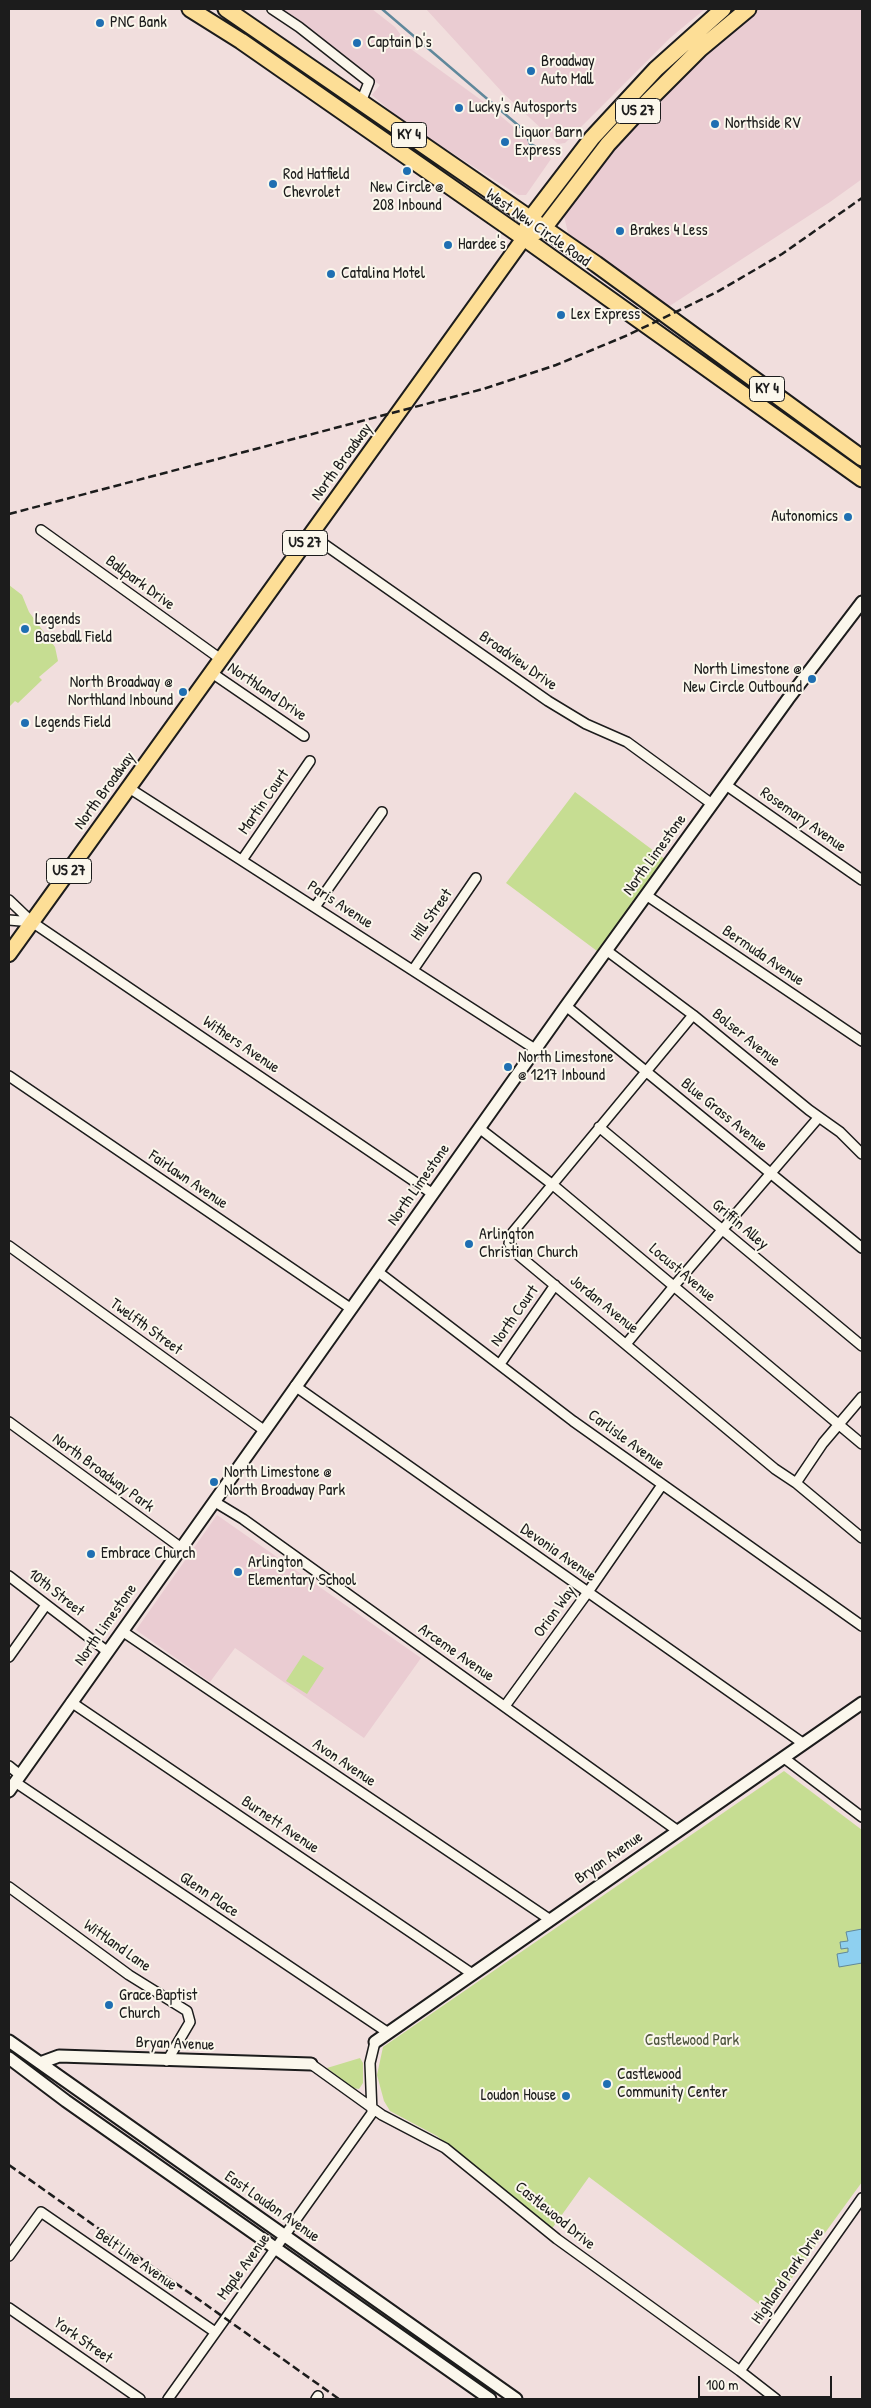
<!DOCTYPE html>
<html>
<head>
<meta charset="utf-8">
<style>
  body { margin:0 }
  #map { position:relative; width:871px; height:2408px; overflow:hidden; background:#f1dedd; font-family:"Patrick Hand",sans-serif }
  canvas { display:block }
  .frame { position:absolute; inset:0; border:10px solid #1c1c1c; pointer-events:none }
  .scale { position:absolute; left:698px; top:2376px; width:134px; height:22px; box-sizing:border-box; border:2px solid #1c1c1c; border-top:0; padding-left:6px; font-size:15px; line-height:18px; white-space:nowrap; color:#1c1c1c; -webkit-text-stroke:4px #fbf7ec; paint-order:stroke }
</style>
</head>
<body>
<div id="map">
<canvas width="871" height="2408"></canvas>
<div class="frame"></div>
<div class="scale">100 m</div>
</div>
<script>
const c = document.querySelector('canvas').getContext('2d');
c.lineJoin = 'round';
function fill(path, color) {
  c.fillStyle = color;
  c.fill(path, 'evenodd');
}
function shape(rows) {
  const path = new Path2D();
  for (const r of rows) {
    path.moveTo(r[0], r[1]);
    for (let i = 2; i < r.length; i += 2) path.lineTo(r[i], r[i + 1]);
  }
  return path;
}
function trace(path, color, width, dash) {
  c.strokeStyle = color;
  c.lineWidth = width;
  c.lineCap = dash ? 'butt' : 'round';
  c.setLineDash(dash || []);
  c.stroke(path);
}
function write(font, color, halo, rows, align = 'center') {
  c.font = font + ' "Patrick Hand",sans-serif';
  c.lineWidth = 4;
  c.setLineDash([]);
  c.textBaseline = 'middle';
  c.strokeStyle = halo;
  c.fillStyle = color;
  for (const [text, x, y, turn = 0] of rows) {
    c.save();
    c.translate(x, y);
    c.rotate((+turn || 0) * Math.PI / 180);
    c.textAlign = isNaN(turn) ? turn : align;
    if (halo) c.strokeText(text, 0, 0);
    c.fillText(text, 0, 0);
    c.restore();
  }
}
fill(shape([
  [274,9,372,9,395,27,411,49,488,105,551,159,526,195,518,195,402,121,372,95,380,85,339,56,315,34],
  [426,9,705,9,670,38,565,143,558,144,503,93],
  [757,9,862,9,862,179,830,202,668,307,568,233,564,216,571,200,646,109],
  [217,1515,421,1658,364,1738,235,1648,210,1682,136,1630]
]), '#eaccd2');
fill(shape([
  [9,585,22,595,29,612,55,647,58,661,39,677,42,680,18,703,15,701,9,707],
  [575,792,666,860,597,951,506,883],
  [303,1655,324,1668,307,1694,286,1681],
  [784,1771,862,1830,862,2182,768,2311,589,2177,551,2230,437,2136,390,2111,384,2101,377,2075,383,2047],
  [360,2058,363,2063,363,2083,359,2089,353,2088,327,2068]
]), '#c6dd92');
const water = shape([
  [862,1929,862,1963,839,1967,837,1954,848,1952,848,1948,841,1949,840,1942,848,1941,846,1932,862,1929]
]);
fill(water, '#8ed0f0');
trace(water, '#60889b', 1);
trace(shape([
  [382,9,526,132,530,144,549,153]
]), '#60889b', 2.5);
const street = shape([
  [272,9,299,27,369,82,361,102],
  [41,530,222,660],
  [311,535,548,701,586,724,627,742,712,804],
  [212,673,304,736],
  [726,785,862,880],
  [129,788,535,1049],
  [242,860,310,761],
  [646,895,862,1041],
  [9,900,32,922,433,1194],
  [315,907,382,812],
  [9,920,32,922],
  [606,950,693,1015,809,1110,840,1132,862,1154],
  [413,970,476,878],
  [566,1006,862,1248],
  [693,1015,513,1232,509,1243,516,1253,775,1469,796,1483,862,1538],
  [9,1076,350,1308],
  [599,1127,862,1346],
  [479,1128,553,1185,862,1444],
  [9,1246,265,1431],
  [377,1271,573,1421,862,1626],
  [627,1343,674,1286,819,1117],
  [500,1364,555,1285],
  [295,1386,804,1744],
  [9,1422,180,1547],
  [796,1483,823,1443,862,1397],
  [215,1502,243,1519,678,1831],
  [9,1576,108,1652],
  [122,1631,549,1919],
  [9,1657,46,1605],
  [71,1702,471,1973],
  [505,1706,588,1592,662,1485],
  [784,1758,862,1817],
  [9,1766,20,1775],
  [15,1782,387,2032],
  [9,1887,129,1975,187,2011,190,2022,167,2061],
  [311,2064,382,2115,445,2148,557,2239,740,2371,776,2399],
  [9,2256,41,2212,215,2332],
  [9,2308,140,2399],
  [740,2371,862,2198],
  [168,2399,372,2113,370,2063,375,2042],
  [316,2399,318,2396]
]);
const secondary = shape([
  [9,1791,566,1006,788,699,862,602],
  [9,2041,516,2399],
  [375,2042,862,1703],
  [9,2058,66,2101,490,2399],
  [40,2063,59,2056,311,2064]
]);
const primary = shape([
  [9,954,524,238]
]);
const highway = shape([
  [190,9,241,41,524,238,862,479],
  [226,9,596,264,862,458],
  [527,227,530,219,592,138,656,69,723,9],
  [536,232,544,228,608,144,645,104,700,49,748,9]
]);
trace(street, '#1c1c1c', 12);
trace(secondary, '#1c1c1c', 15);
trace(primary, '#1c1c1c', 18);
trace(highway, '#1c1c1c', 19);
trace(street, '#fbf7ec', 9);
trace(secondary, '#fbf7ec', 11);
trace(primary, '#fdde96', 14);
trace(highway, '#fdde96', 15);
trace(shape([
  [9,514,483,389,556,365,628,335,717,292,782,254,862,198],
  [9,2165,339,2399]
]), '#1c1c1c', 2.5, [8, 4]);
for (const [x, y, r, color] of [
  [100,23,5,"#1f6fb2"],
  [357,43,5,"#1f6fb2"],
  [531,71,5,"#1f6fb2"],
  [459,108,5,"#1f6fb2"],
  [715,124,5,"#1f6fb2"],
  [505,142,5,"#1f6fb2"],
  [407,171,5,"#1f6fb2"],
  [273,184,5,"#1f6fb2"],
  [620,231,5,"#1f6fb2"],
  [448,245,5,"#1f6fb2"],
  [331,274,5,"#1f6fb2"],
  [561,315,5,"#1f6fb2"],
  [848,517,5,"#1f6fb2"],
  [25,629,5,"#1f6fb2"],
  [812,679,5,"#1f6fb2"],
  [183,692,5,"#1f6fb2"],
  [25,723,5,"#1f6fb2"],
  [508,1067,5,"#1f6fb2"],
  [469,1244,5,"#1f6fb2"],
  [214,1482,5,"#1f6fb2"],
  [91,1554,5,"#1f6fb2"],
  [238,1572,5,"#1f6fb2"],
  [109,2005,5,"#1f6fb2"],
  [607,2084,5,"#1f6fb2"],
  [566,2096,5,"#1f6fb2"]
]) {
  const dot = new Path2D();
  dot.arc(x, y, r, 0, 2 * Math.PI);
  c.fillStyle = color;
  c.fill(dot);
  trace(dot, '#fbf7ec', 2);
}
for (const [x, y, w] of [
  [638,111,45],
  [409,135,35],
  [767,389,35],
  [305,543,45],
  [69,871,45]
]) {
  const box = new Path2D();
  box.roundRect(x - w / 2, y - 12.5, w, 25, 4);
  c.fillStyle = '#fbf7ec';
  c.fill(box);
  trace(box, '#1c1c1c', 1);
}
write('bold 15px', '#1c1c1c', null, [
  ["US 27",638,111],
  ["KY 4",409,135],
  ["KY 4",767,389],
  ["US 27",305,543],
  ["US 27",69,871]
]);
write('16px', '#1c1c1c', '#fbf7ec', [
  ["PNC Bank",110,23],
  ["Captain D's",367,43],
  ["Broadway",541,62],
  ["Auto Mall",541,80],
  ["Lucky's Autosports",469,108],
  ["Northside RV",725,124],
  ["Liquor Barn",515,133],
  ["Express",515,151],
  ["Rod Hatfield",283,175],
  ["Chevrolet",283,193],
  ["New Circle @",407,188,"center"],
  ["208 Inbound",407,206,"center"],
  ["Brakes 4 Less",630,231],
  ["Hardee's",458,245],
  ["Catalina Motel",341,274],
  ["Lex Express",571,315],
  ["Autonomics",838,517,"right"],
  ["Legends",35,620],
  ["Baseball Field",35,638],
  ["North Limestone @",802,670,"right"],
  ["New Circle Outbound",802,688,"right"],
  ["North Broadway @",173,683,"right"],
  ["Northland Inbound",173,701,"right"],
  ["Legends Field",35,723],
  ["North Limestone",518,1058],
  ["@ 1217 Inbound",518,1076],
  ["Arlington",479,1235],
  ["Christian Church",479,1253],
  ["North Limestone @",224,1473],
  ["North Broadway Park",224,1491],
  ["Embrace Church",101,1554],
  ["Arlington",248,1563],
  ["Elementary School",248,1581],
  ["Grace Baptist",119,1996],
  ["Church",119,2014],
  ["Castlewood",617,2075],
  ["Community Center",617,2093],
  ["Loudon House",556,2096,"right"]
], 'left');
write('16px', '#1c1c1c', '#fbf7ec', [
  ["West New Circle Road",538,228,35],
  ["North Broadway",342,462,-54],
  ["Ballpark Drive",140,583,36],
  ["Broadview Drive",518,661,35],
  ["Northland Drive",267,692,34],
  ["North Broadway",105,791,-54],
  ["Martin Court",264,802,-55],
  ["Rosemary Avenue",803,820,35],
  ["North Limestone",655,855,-54],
  ["Paris Avenue",340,905,33],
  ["Hill Street",432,915,-55],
  ["Bermuda Avenue",763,956,34],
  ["Bolser Avenue",746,1038,39],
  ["Withers Avenue",241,1045,34],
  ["Blue Grass Avenue",724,1115,39],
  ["Fairlawn Avenue",188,1180,34],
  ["North Limestone",419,1185,-55],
  ["Griffin Alley",740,1225,40],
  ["Locust Avenue",682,1273,40],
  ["Jordan Avenue",604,1305,39],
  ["North Court",515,1316,-55],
  ["Twelfth Street",146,1327,36],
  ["Carlisle Avenue",626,1440,36],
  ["North Broadway Park",103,1473,36],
  ["Devonia Avenue",558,1553,35],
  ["10th Street",56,1593,38],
  ["Orion Way",555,1612,-54],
  ["North Limestone",106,1625,-55],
  ["Arceme Avenue",456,1653,35],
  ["Avon Avenue",344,1763,34],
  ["Burnett Avenue",280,1825,34],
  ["Bryan Avenue",609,1858,-35],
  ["Glenn Place",209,1895,34],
  ["Wittland Lane",117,1946,35],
  ["Bryan Avenue",175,2044,2],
  ["East Loudon Avenue",272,2207,35],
  ["Castlewood Drive",555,2216,39],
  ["Belt Line Avenue",136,2260,35],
  ["Maple Avenue",244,2267,-54],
  ["Highland Park Drive",788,2276,-55],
  ["York Street",83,2341,35]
]);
write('16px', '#4f563f', '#fbf7ec', [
  ["Castlewood Park",692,2041]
]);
</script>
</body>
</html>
